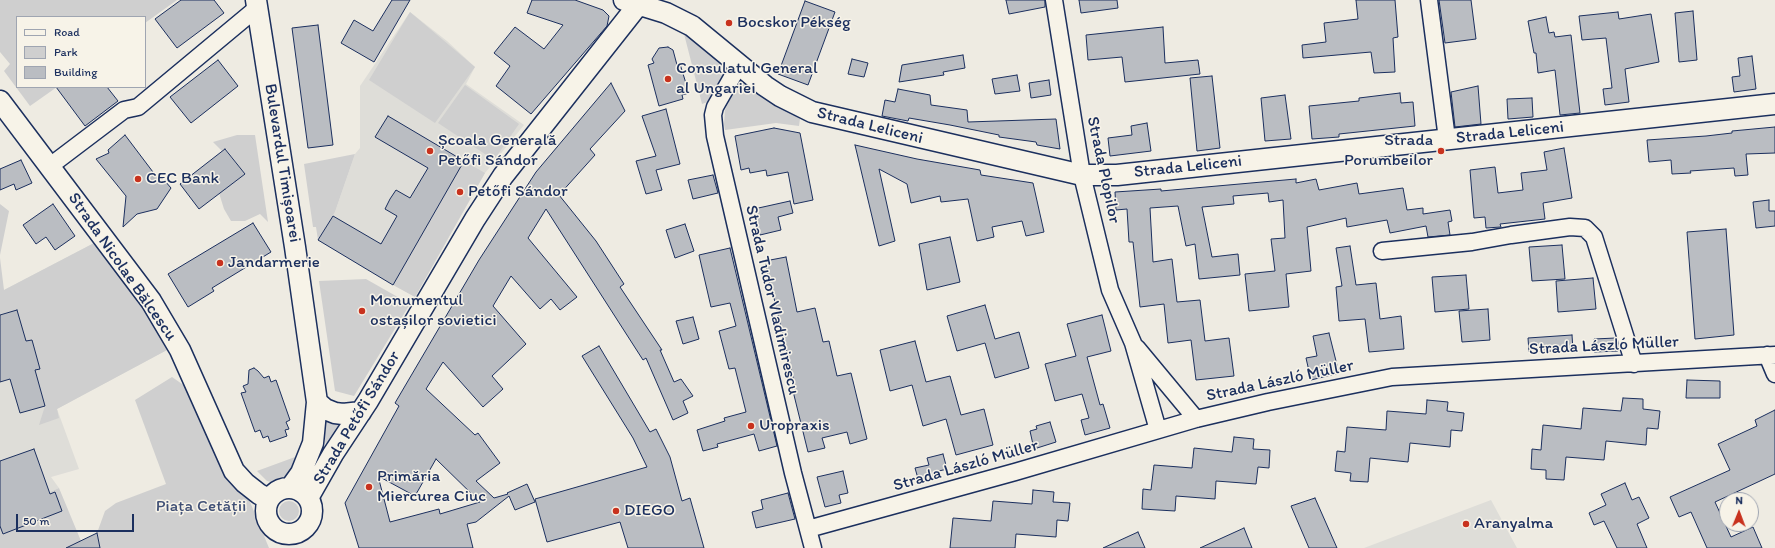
<!DOCTYPE html>
<html>
<head>
<meta charset="utf-8">
<style>
  body { margin:0 }
  #map { position:relative; width:1775px; height:548px; overflow:hidden; background:#eeebe2; font-family:Itim,sans-serif }
  canvas { display:block }
  .legend { position:absolute; left:16px; top:16px; width:130px; height:72px; box-sizing:border-box; background:#f7f3e8; border:1px solid #9fa5b1; margin:0; padding:5px 7px; list-style:none; font-size:12px; color:#1b2f5e }
  .legend li { display:flex; align-items:center; gap:8px; height:20px }
  .legend b { width:20px; border:1px solid #9fa5b1 }
  .north { position:absolute; left:1719px; top:492px; width:40px; height:40px; box-sizing:border-box; background:#f7f3e8; border:1px solid #9fa5b1; border-radius:50%; rotate:1deg; font-size:11px; font-weight:700; line-height:16px; text-align:center; color:#1b2f5e }
  .north::after { content:''; display:block; margin:auto; width:14px; height:18px; background:#c8321e; clip-path:polygon(50% 0,100% 100%,50% 72%,0 100%) }
  .scale { position:absolute; left:16px; top:514px; width:118px; height:18px; box-sizing:border-box; border:2px solid #1b2f5e; border-top:0; padding-left:5px; font-size:12px; line-height:14px; white-space:nowrap; color:#1b2f5e; -webkit-text-stroke:3px #f7f3e8; paint-order:stroke }
</style>
</head>
<body>
<div id="map">
<canvas width="1775" height="548"></canvas>
<ul class="legend">
<li><b style="height:5px;background:#f7f3e8"></b>Road</li>
<li><b style="height:11px;background:#cfcfcf"></b>Park</li>
<li><b style="height:11px;background:#babdc2"></b>Building</li>
</ul>
<div class="north">N</div>
<div class="scale">50 m</div>
</div>
<script>
const c = document.querySelector('canvas').getContext('2d');
c.lineJoin = 'round';
function fill(path, color) {
  c.fillStyle = color;
  c.fill(path, 'evenodd');
}
function shape(rows) {
  const path = new Path2D();
  for (const r of rows) {
    if (r.length === 3) {
      path.moveTo(r[0] + r[2], r[1]);
      path.arc(r[0], r[1], r[2], 0, 2 * Math.PI);
      continue;
    }
    path.moveTo(r[0], r[1]);
    for (let i = 2; i < r.length; i += 2) path.lineTo(r[i], r[i + 1]);
  }
  return path;
}
function trace(path, color, width, dash) {
  c.strokeStyle = color;
  c.lineWidth = width;
  c.lineCap = dash ? 'butt' : 'round';
  c.setLineDash(dash || []);
  c.stroke(path);
}
function write(font, color, halo, rows, align = 'center') {
  c.font = font + ' Itim,sans-serif';
  c.lineWidth = 3;
  c.setLineDash([]);
  c.textBaseline = 'middle';
  c.strokeStyle = halo;
  c.fillStyle = color;
  for (const [text, x, y, turn = 0] of rows) {
    c.save();
    c.translate(x, y);
    c.rotate((+turn || 0) * Math.PI / 180);
    c.textAlign = isNaN(turn) ? turn : align;
    if (halo) c.strokeText(text, 0, 0);
    c.fillText(text, 0, 0);
    c.restore();
  }
}
fill(shape([
  [410,12,447,41,475,67,466,84,524,125,485,173,415,297,318,240,335,212,355,154,360,148,360,86],
  [96,242,148,314,167,350,57,409,79,469,51,477,59,488,0,513,0,286,4,290],
  [1491,500,1517,548,1364,548]
]), '#deddd8');
fill(shape([
  [0,0,177,0,145,23,145,17,17,17,17,87,57,87,30,106,4,71,10,64,0,52],
  [410,12,475,67,435,123,369,80],
  [683,30,723,61,725,67,725,73,713,100,702,104],
  [744,82,800,119,799,126,776,123,725,130,724,124,725,110,735,88,739,83],
  [465,85,519,124,494,160,438,123],
  [237,135,255,135,268,222,260,214,245,221,231,221,224,209,219,193,245,174,226,149,222,151,213,142],
  [355,154,335,212,318,240,316,227,313,227,304,164],
  [464,161,485,173,415,297,393,285],
  [0,204,9,211,0,255],
  [96,242,148,314,167,350,57,409,59,418,39,425,45,406,35,370,40,368,32,340,26,341,17,310,0,314,0,258,4,290],
  [366,279,410,304,354,396,335,391,319,281],
  [172,377,195,393,243,485,269,548,100,548,97,533,105,511,116,503,166,484,135,400],
  [320,417,344,421,327,447,325,442],
  [306,453,288,479,279,484,267,481,257,471],
  [59,488,81,541,67,548,0,548,0,513],
  [289,511,10]
]), '#cfcfcf');
const building = shape([
  [181,0,214,0,224,13,177,48,155,19,181,0],
  [392,0,410,0,374,62,341,43,354,20,373,31,392,0],
  [532,0,575,0,603,10,609,16,607,26,531,114,496,86,510,66,494,53,515,27,544,49,563,25,527,13,532,0],
  [1006,0,1045,0,1045,7,1009,14,1006,0],
  [1079,0,1117,0,1118,8,1081,13,1079,0],
  [1356,0,1395,0,1398,37,1393,38,1395,72,1374,73,1371,52,1303,58,1302,45,1326,42,1324,23,1358,19,1356,0],
  [1439,0,1471,0,1476,39,1445,43,1439,0],
  [805,1,835,12,808,85,778,74,805,1],
  [1693,11,1697,60,1679,62,1675,13,1693,11],
  [1618,12,1619,19,1651,14,1659,62,1625,69,1629,102,1605,105,1603,89,1612,88,1606,38,1582,40,1579,16,1618,12],
  [1546,17,1549,33,1554,32,1555,37,1571,35,1580,113,1560,115,1555,70,1538,73,1536,53,1534,53,1528,21,1546,17],
  [318,25,333,145,308,148,292,28,318,25],
  [1163,27,1165,63,1198,60,1200,74,1125,82,1122,57,1088,60,1086,35,1163,27],
  [668,47,673,50,677,65,680,64,689,93,682,95,683,99,659,106,648,65,654,63,652,59,659,48,668,47],
  [963,55,965,68,943,72,944,75,899,82,902,65,963,55],
  [1752,56,1756,89,1734,92,1732,77,1740,76,1738,58,1752,56],
  [852,59,868,63,864,77,848,74,852,59],
  [218,60,238,86,191,123,170,97,218,60],
  [1017,75,1020,91,995,94,992,79,1017,75],
  [1212,76,1220,148,1197,151,1190,78,1212,76],
  [1049,80,1051,95,1031,98,1029,83,1049,80],
  [611,83,625,111,590,149,595,155,559,195,596,241,624,284,620,287,662,350,660,350,674,382,681,379,693,396,683,401,688,413,673,420,646,358,643,360,546,209,528,238,577,297,560,310,551,299,540,309,511,276,493,306,526,344,492,376,503,389,483,407,443,362,426,389,475,435,478,433,500,463,476,481,494,498,508,494,507,493,527,484,535,502,515,510,509,496,476,522,467,524,473,548,359,548,345,503,399,406,395,403,479,260,536,172,611,83],
  [436,459,480,502,440,514,439,509,390,522,378,476,415,496,436,459],
  [1478,86,1481,124,1455,127,1451,92,1478,86],
  [56,87,107,87,118,101,85,126,56,87],
  [898,89,930,95,931,105,967,110,968,122,1056,119,1060,149,1037,145,1036,142,999,137,999,135,950,125,909,118,908,121,882,116,885,100,895,102,898,89],
  [1400,93,1401,103,1413,102,1415,126,1339,134,1339,137,1312,139,1309,106,1359,101,1359,98,1400,93],
  [1285,95,1291,139,1265,141,1261,98,1285,95],
  [1532,98,1533,117,1508,119,1507,99,1532,98],
  [666,109,680,164,656,170,662,190,646,194,636,161,656,156,642,116,666,109],
  [388,116,464,161,393,285,318,240,333,216,381,244,397,216,385,209,390,199,396,190,410,198,428,168,375,137,388,116],
  [1147,123,1151,151,1110,156,1108,138,1132,135,1131,126,1147,123],
  [1775,127,1775,153,1746,154,1748,175,1735,176,1734,168,1690,171,1691,173,1672,174,1671,160,1649,162,1647,140,1706,136,1732,133,1732,131,1775,127],
  [774,128,800,133,813,200,794,204,788,172,767,176,766,170,750,173,749,168,741,170,735,136,774,128],
  [125,135,156,176,159,174,171,188,157,209,137,214,123,227,126,196,96,159,109,153,108,150,125,135],
  [855,145,917,159,980,170,981,175,1033,183,1044,232,1026,236,1022,221,992,227,994,237,977,241,968,199,941,202,940,196,911,203,907,184,879,169,895,241,879,246,855,145],
  [1564,148,1572,198,1543,203,1545,219,1500,224,1501,227,1486,228,1485,217,1474,218,1470,170,1495,167,1498,193,1523,190,1521,173,1547,170,1544,152,1564,148],
  [225,149,245,174,199,209,180,184,225,149],
  [21,160,32,183,16,190,14,184,0,190,0,169,21,160],
  [713,175,718,193,693,199,688,180,713,175],
  [1296,179,1296,183,1316,179,1319,190,1357,183,1359,194,1403,188,1407,210,1423,208,1423,214,1450,210,1452,221,1448,222,1450,235,1428,237,1426,226,1390,233,1387,220,1347,227,1346,218,1307,227,1311,271,1286,274,1289,307,1249,311,1245,274,1275,271,1271,239,1285,238,1283,200,1269,202,1268,193,1233,196,1234,204,1202,207,1212,257,1238,254,1240,275,1199,279,1195,244,1186,246,1178,206,1150,208,1153,262,1172,259,1177,302,1200,300,1205,341,1229,338,1234,376,1196,380,1191,340,1168,343,1164,304,1140,307,1133,242,1129,242,1127,209,1116,210,1115,192,1161,189,1161,191,1296,179],
  [1769,200,1769,211,1775,211,1775,226,1756,228,1753,202,1769,200],
  [790,201,793,213,778,217,781,230,760,235,754,209,790,201],
  [53,204,75,236,55,250,46,237,36,244,23,225,53,204],
  [253,223,271,252,212,288,214,291,188,307,168,274,253,223],
  [685,224,694,251,675,258,666,230,685,224],
  [1726,229,1734,335,1695,339,1687,232,1726,229],
  [950,237,960,282,927,290,919,244,950,237],
  [1562,245,1565,279,1532,281,1529,247,1562,245],
  [1350,246,1356,285,1376,283,1380,319,1401,316,1404,349,1369,352,1365,319,1339,321,1336,287,1342,286,1336,248,1350,246],
  [730,248,777,446,759,451,754,434,717,444,718,447,703,451,697,430,725,421,724,418,746,412,735,368,729,369,719,331,736,326,730,303,711,307,699,255,730,248],
  [786,257,797,312,815,308,823,342,829,341,837,376,851,373,867,439,850,444,847,432,822,438,825,448,808,452,792,387,795,386,773,294,772,295,765,261,786,257],
  [1466,275,1469,309,1435,312,1432,277,1466,275],
  [1593,278,1596,309,1558,312,1556,281,1593,278],
  [985,305,995,339,1019,332,1029,368,995,378,985,343,957,351,947,316,985,305],
  [1488,309,1490,340,1462,342,1459,311,1488,309],
  [17,310,26,341,32,340,40,369,35,370,45,406,20,413,10,379,0,382,0,315,17,310],
  [1102,315,1111,351,1087,357,1100,405,1103,404,1110,428,1085,435,1081,420,1089,418,1082,394,1055,401,1045,364,1076,356,1067,324,1102,315],
  [693,317,699,339,683,344,676,321,693,317],
  [1329,333,1339,373,1311,380,1306,358,1317,356,1313,336,1329,333],
  [1572,335,1573,350,1529,352,1528,338,1572,335],
  [1616,338,1618,351,1594,352,1594,339,1616,338],
  [915,341,926,382,950,376,961,415,984,409,993,445,956,455,946,419,923,426,912,385,890,391,880,350,915,341],
  [599,346,650,432,656,429,670,457,682,501,690,498,704,548,628,548,620,522,547,542,535,499,647,467,633,438,582,356,599,346],
  [254,368,258,371,264,378,269,376,271,382,276,380,290,420,286,422,289,429,285,430,287,436,270,442,268,436,263,438,260,430,255,432,241,393,246,392,243,386,248,384,249,370,254,368],
  [1687,380,1720,381,1720,398,1686,398,1687,380],
  [1623,398,1643,399,1643,409,1660,411,1658,429,1647,428,1646,445,1606,441,1604,460,1566,457,1564,480,1546,479,1546,470,1531,469,1532,449,1541,450,1543,425,1581,429,1583,408,1621,411,1623,398],
  [1427,400,1448,402,1447,411,1464,413,1462,431,1451,430,1450,447,1410,443,1408,462,1370,458,1368,482,1350,481,1351,473,1335,471,1337,451,1345,452,1347,427,1386,430,1387,411,1426,414,1427,400],
  [1775,410,1775,474,1715,502,1731,537,1753,527,1762,548,1707,548,1691,512,1679,517,1670,497,1730,470,1718,444,1757,426,1755,420,1775,410],
  [1050,422,1056,442,1034,449,1030,431,1037,429,1036,426,1050,422],
  [1234,437,1254,439,1253,449,1270,450,1269,468,1258,467,1256,484,1216,481,1215,499,1176,496,1175,511,1142,509,1143,489,1151,490,1154,465,1192,468,1194,448,1232,452,1234,437],
  [34,449,50,494,55,492,62,511,3,534,0,526,0,461,34,449],
  [943,454,947,469,939,471,940,476,919,482,915,468,929,465,927,458,943,454],
  [843,471,848,493,839,495,841,503,825,507,817,477,843,471],
  [1625,483,1632,500,1639,497,1649,518,1637,524,1647,548,1617,548,1604,521,1594,525,1589,513,1606,505,1601,494,1625,483],
  [1033,490,1054,492,1053,502,1070,503,1068,521,1057,520,1056,537,1016,534,1015,548,950,548,953,518,991,521,993,501,1032,504,1033,490],
  [788,493,795,519,756,528,752,512,763,509,761,500,788,493],
  [1315,498,1337,548,1309,548,1291,506,1315,498],
  [1244,528,1252,548,1200,548,1244,528],
  [1138,532,1145,548,1103,548,1138,532],
  [97,533,100,548,66,548,97,533]
]);
fill(building, '#babdc2');
trace(building, '#1b2f5e', 1);
const minor = shape([
  [1054,0,1082,175,1110,290,1133,343,1158,430],
  [1429,0,1447,139],
  [739,65,715,107,713,115,715,136,793,473,813,548],
  [50,166,124,110,138,107,257,8],
  [1382,251,1472,242,1511,235,1570,227,1585,228,1594,237,1634,364],
  [1137,348,1196,419],
  [1767,355,1775,374],
  [808,529,1015,472,1196,419,1268,402,1392,377,1775,355]
]);
const tertiary = shape([
  [256,0,295,247,317,402,313,443,301,473,291,487],
  [624,0,666,13,692,26,765,86,780,96,812,112,1082,175,1117,175,1775,104],
  [0,101,151,301,180,350,234,471,245,483,259,494,268,499],
  [317,402,325,409,335,413,343,414,361,412],
  [289,511,23],
  [308,498,333,454,368,401,475,219,503,176,638,5]
]);
trace(minor, '#1b2f5e', 19);
trace(tertiary, '#1b2f5e', 23);
trace(minor, '#f7f3e8', 16);
trace(tertiary, '#f7f3e8', 20);
for (const [x, y, r, color] of [
  [729,23,4,"#c8321e"],
  [668,79,4,"#c8321e"],
  [430,151,4,"#c8321e"],
  [1441,151,4,"#c8321e"],
  [138,179,4,"#c8321e"],
  [460,192,4,"#c8321e"],
  [220,263,4,"#c8321e"],
  [362,311,4,"#c8321e"],
  [751,426,4,"#c8321e"],
  [369,487,4,"#c8321e"],
  [616,511,4,"#c8321e"],
  [1466,524,4,"#c8321e"]
]) {
  const dot = new Path2D();
  dot.arc(x, y, r, 0, 2 * Math.PI);
  c.fillStyle = color;
  c.fill(dot);
  trace(dot, '#f7f3e8', 1.5);
}
write('17px', '#1b2f5e', '#f7f3e8', [
  ["Bocskor Pékség",737,23],
  ["Consulatul General",676,69],
  ["al Ungariei",676,89],
  ["Școala Generală",438,141],
  ["Petőfi Sándor",438,161],
  ["Strada",1433,141,"right"],
  ["Porumbeilor",1433,161,"right"],
  ["CEC Bank",146,179],
  ["Petőfi Sándor",468,192],
  ["Jandarmerie",228,263],
  ["Monumentul",370,301],
  ["ostașilor sovietici",370,321],
  ["Uropraxis",759,426],
  ["Primăria",377,477],
  ["Miercurea Ciuc",377,497],
  ["DIEGO",624,511],
  ["Aranyalma",1474,524]
], 'left');
write('17px', '#1b2f5e', '#f7f3e8', [
  ["Strada Leliceni",870,126,14],
  ["Strada Leliceni",1510,133,-6],
  ["Bulevardul Timișoarei",282,163,81],
  ["Strada Leliceni",1188,167,-6],
  ["Strada Plopilor",1103,170,78],
  ["Strada Nicolae Bălcescu",122,267,55],
  ["Strada Tudor Vladimirescu",772,300,77],
  ["Strada László Müller",1604,346,-3],
  ["Strada László Müller",1280,381,-12],
  ["Strada Petőfi Sándor",357,418,-59],
  ["Strada László Müller",966,466,-16]
]);
write('17px', '#3f4f75', '#f7f3e8', [
  ["Piața Cetății",201,507]
]);
</script>
</body>
</html>
